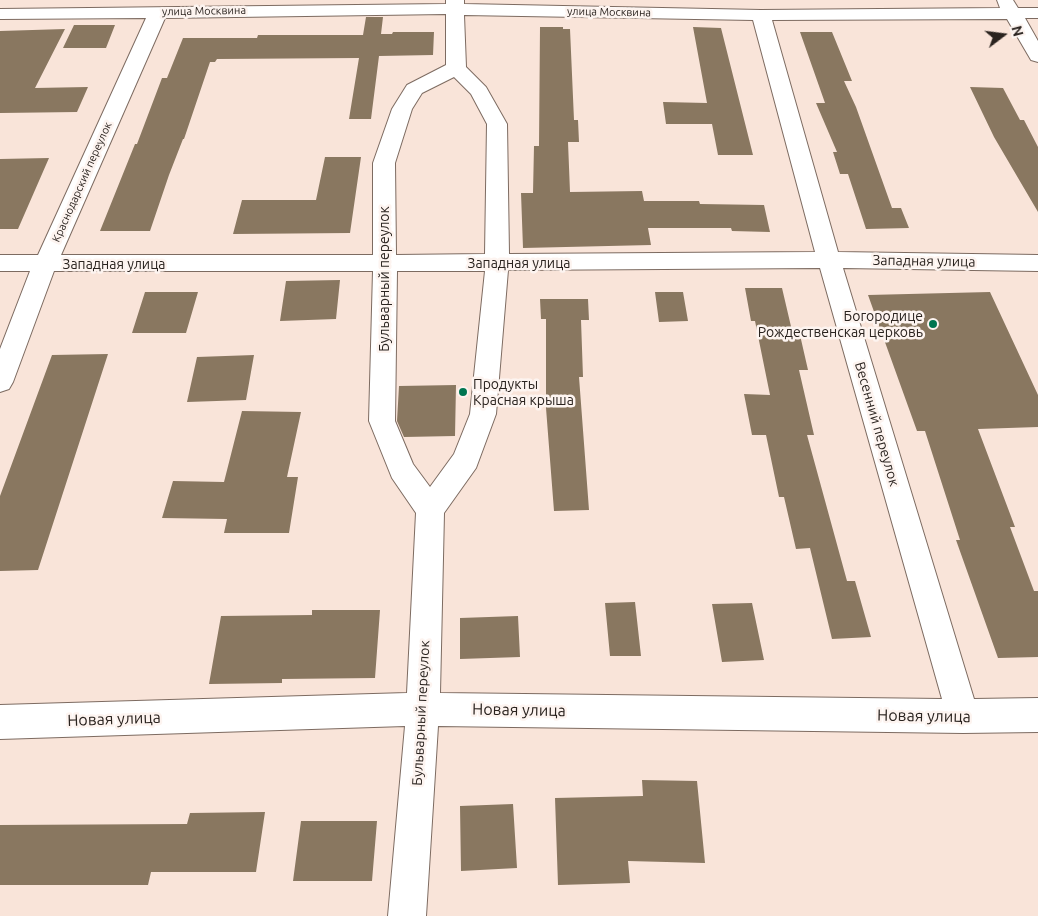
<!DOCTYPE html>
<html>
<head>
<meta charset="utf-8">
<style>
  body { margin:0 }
  #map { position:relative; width:1038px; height:916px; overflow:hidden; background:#f9e4d9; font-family:Ubuntu,sans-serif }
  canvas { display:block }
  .north { position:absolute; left:978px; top:10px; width:50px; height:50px; -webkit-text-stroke:4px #fdf4f0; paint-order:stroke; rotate:75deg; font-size:14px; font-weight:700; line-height:20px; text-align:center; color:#2a231f }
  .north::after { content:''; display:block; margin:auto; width:18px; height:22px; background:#2a231f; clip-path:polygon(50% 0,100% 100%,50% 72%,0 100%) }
</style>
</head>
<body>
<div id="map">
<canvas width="1038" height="916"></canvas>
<div class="north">N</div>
</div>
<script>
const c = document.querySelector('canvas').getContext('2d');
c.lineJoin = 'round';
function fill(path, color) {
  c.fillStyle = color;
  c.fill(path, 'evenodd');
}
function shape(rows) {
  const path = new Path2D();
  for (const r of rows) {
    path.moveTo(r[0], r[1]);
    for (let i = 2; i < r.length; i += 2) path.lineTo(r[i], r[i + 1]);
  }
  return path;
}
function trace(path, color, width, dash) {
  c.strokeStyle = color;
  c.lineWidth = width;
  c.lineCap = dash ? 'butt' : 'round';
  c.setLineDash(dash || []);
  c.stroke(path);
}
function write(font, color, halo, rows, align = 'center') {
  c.font = font + ' Ubuntu,sans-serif';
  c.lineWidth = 5;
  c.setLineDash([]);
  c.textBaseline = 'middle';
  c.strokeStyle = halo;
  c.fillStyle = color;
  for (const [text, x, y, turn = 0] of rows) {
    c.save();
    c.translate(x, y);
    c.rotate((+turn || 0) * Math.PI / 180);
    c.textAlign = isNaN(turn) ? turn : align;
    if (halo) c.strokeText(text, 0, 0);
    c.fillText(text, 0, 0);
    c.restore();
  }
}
fill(shape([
  [366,17,383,17,381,34,392,34,393,32,434,32,433,55,379,56,371,119,349,119,359,58,217,59,215,62,210,62,184,139,183,139,169,175,150,231,100,231,135,144,137,144,162,78,167,78,183,38,257,38,258,35,363,35],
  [74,25,115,25,106,48,63,48],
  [540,27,563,27,563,29,570,29,574,120,578,120,579,142,568,142,570,192,642,191,644,201,699,201,700,204,764,205,770,232,732,231,731,228,648,228,651,245,523,248,521,193,533,193,534,146,539,146],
  [693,27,721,28,753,155,718,155,712,124,666,124,663,102,707,103],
  [65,29,35,88,88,87,77,112,0,113,0,31],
  [800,32,832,32,852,81,844,81,856,107,892,208,901,208,909,228,866,229,848,174,840,174,833,152,837,152,816,103,825,103],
  [970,87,1003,88,1020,120,1024,120,1038,147,1038,212,994,137],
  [325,157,361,157,350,233,233,234,242,200,316,200],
  [49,158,18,229,0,229,0,159],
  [340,280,336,319,280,321,286,281],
  [745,288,782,288,793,335,800,335,808,370,799,370,814,435,807,435,847,581,855,581,871,637,832,639,810,548,796,549,784,497,779,497,766,435,752,435,744,394,770,395,755,321,751,321],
  [145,292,198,292,186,333,132,333],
  [655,292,683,292,688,321,659,322],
  [990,292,1038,395,1038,427,978,429,1015,527,1010,527,1034,591,1038,591,1038,657,998,658,956,540,960,540,925,431,917,431,868,295],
  [540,299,588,299,589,320,581,320,583,377,579,377,589,510,554,511,546,408,546,319,541,319],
  [108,354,38,570,0,571,0,496,52,355],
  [254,355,246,400,187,402,197,357],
  [456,385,455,436,404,437,397,421,399,386],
  [242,411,301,412,287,477,298,477,289,533,224,533,227,519,162,518,173,481,224,482],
  [635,602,641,656,610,656,605,603],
  [752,603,764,660,722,662,712,604],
  [312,610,380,610,375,678,282,679,282,683,209,684,221,616,312,615],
  [518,616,520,657,460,659,460,618],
  [642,780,697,781,705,863,628,861,630,883,558,885,555,798,643,796],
  [513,804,517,868,461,871,460,806],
  [265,812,256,872,151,872,148,885,0,885,0,825,187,824,190,813],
  [301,821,377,821,372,881,293,881]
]), '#897760');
const minor = shape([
  [446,0,464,0,464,4,761,10,1000,8,997,0,1013,0,1018,8,1038,8,1038,18,1025,18,1038,41,1038,62,1031,60,1007,19,772,20,838,252,1038,255,1038,271,843,268,974,699,1038,698,1038,732,963,733,438,726,426,916,388,916,405,726,0,739,0,705,407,693,416,513,392,478,369,421,373,271,54,271,13,382,9,389,0,392,0,349,30,271,0,271,0,255,38,255,146,18,0,19,0,9,446,4,446,0],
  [446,14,446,65,407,85,392,109,373,163,373,255,61,255,165,18,446,14],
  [464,15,753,20,815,252,509,254,507,124,486,87,466,67,464,15],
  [454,77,471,94,487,124,485,254,396,255,395,163,412,109,422,93,454,77],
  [820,268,942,699,440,693,444,513,476,468,496,414,508,270,820,268],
  [397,271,485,271,470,414,454,454,430,487,413,464,395,421,397,271]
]);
trace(minor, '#7d6b61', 2);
fill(minor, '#fff');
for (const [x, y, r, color] of [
  [933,324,5,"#007550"],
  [463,392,5,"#007550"]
]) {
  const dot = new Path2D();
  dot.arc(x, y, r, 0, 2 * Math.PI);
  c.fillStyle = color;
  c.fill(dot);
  trace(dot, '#fdf4f0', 2);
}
write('11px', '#2a231f', '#fdf4f0', [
  ["улица Москвина",204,11,-1],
  ["улица Москвина",609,12,1],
  ["Краснодарский переулок",82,182,-66]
]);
write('14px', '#2a231f', '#fdf4f0', [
  ["Западная улица",924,261,1],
  ["Западная улица",519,263],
  ["Западная улица",114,264],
  ["Бульварный переулок",384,279,-90],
  ["Весенний переулок",877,424,74],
  ["Бульварный переулок",421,713,-87]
]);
write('14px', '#2a231f', '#fdf4f0', [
  ["Богородице",923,316],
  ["Рождественская церковь",923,332],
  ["Продукты",473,384,"left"],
  ["Красная крыша",473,400,"left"]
], 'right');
write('16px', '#2a231f', '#fdf4f0', [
  ["Новая улица",519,710,1],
  ["Новая улица",924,716,1],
  ["Новая улица",114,719,-2]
]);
</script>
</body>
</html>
